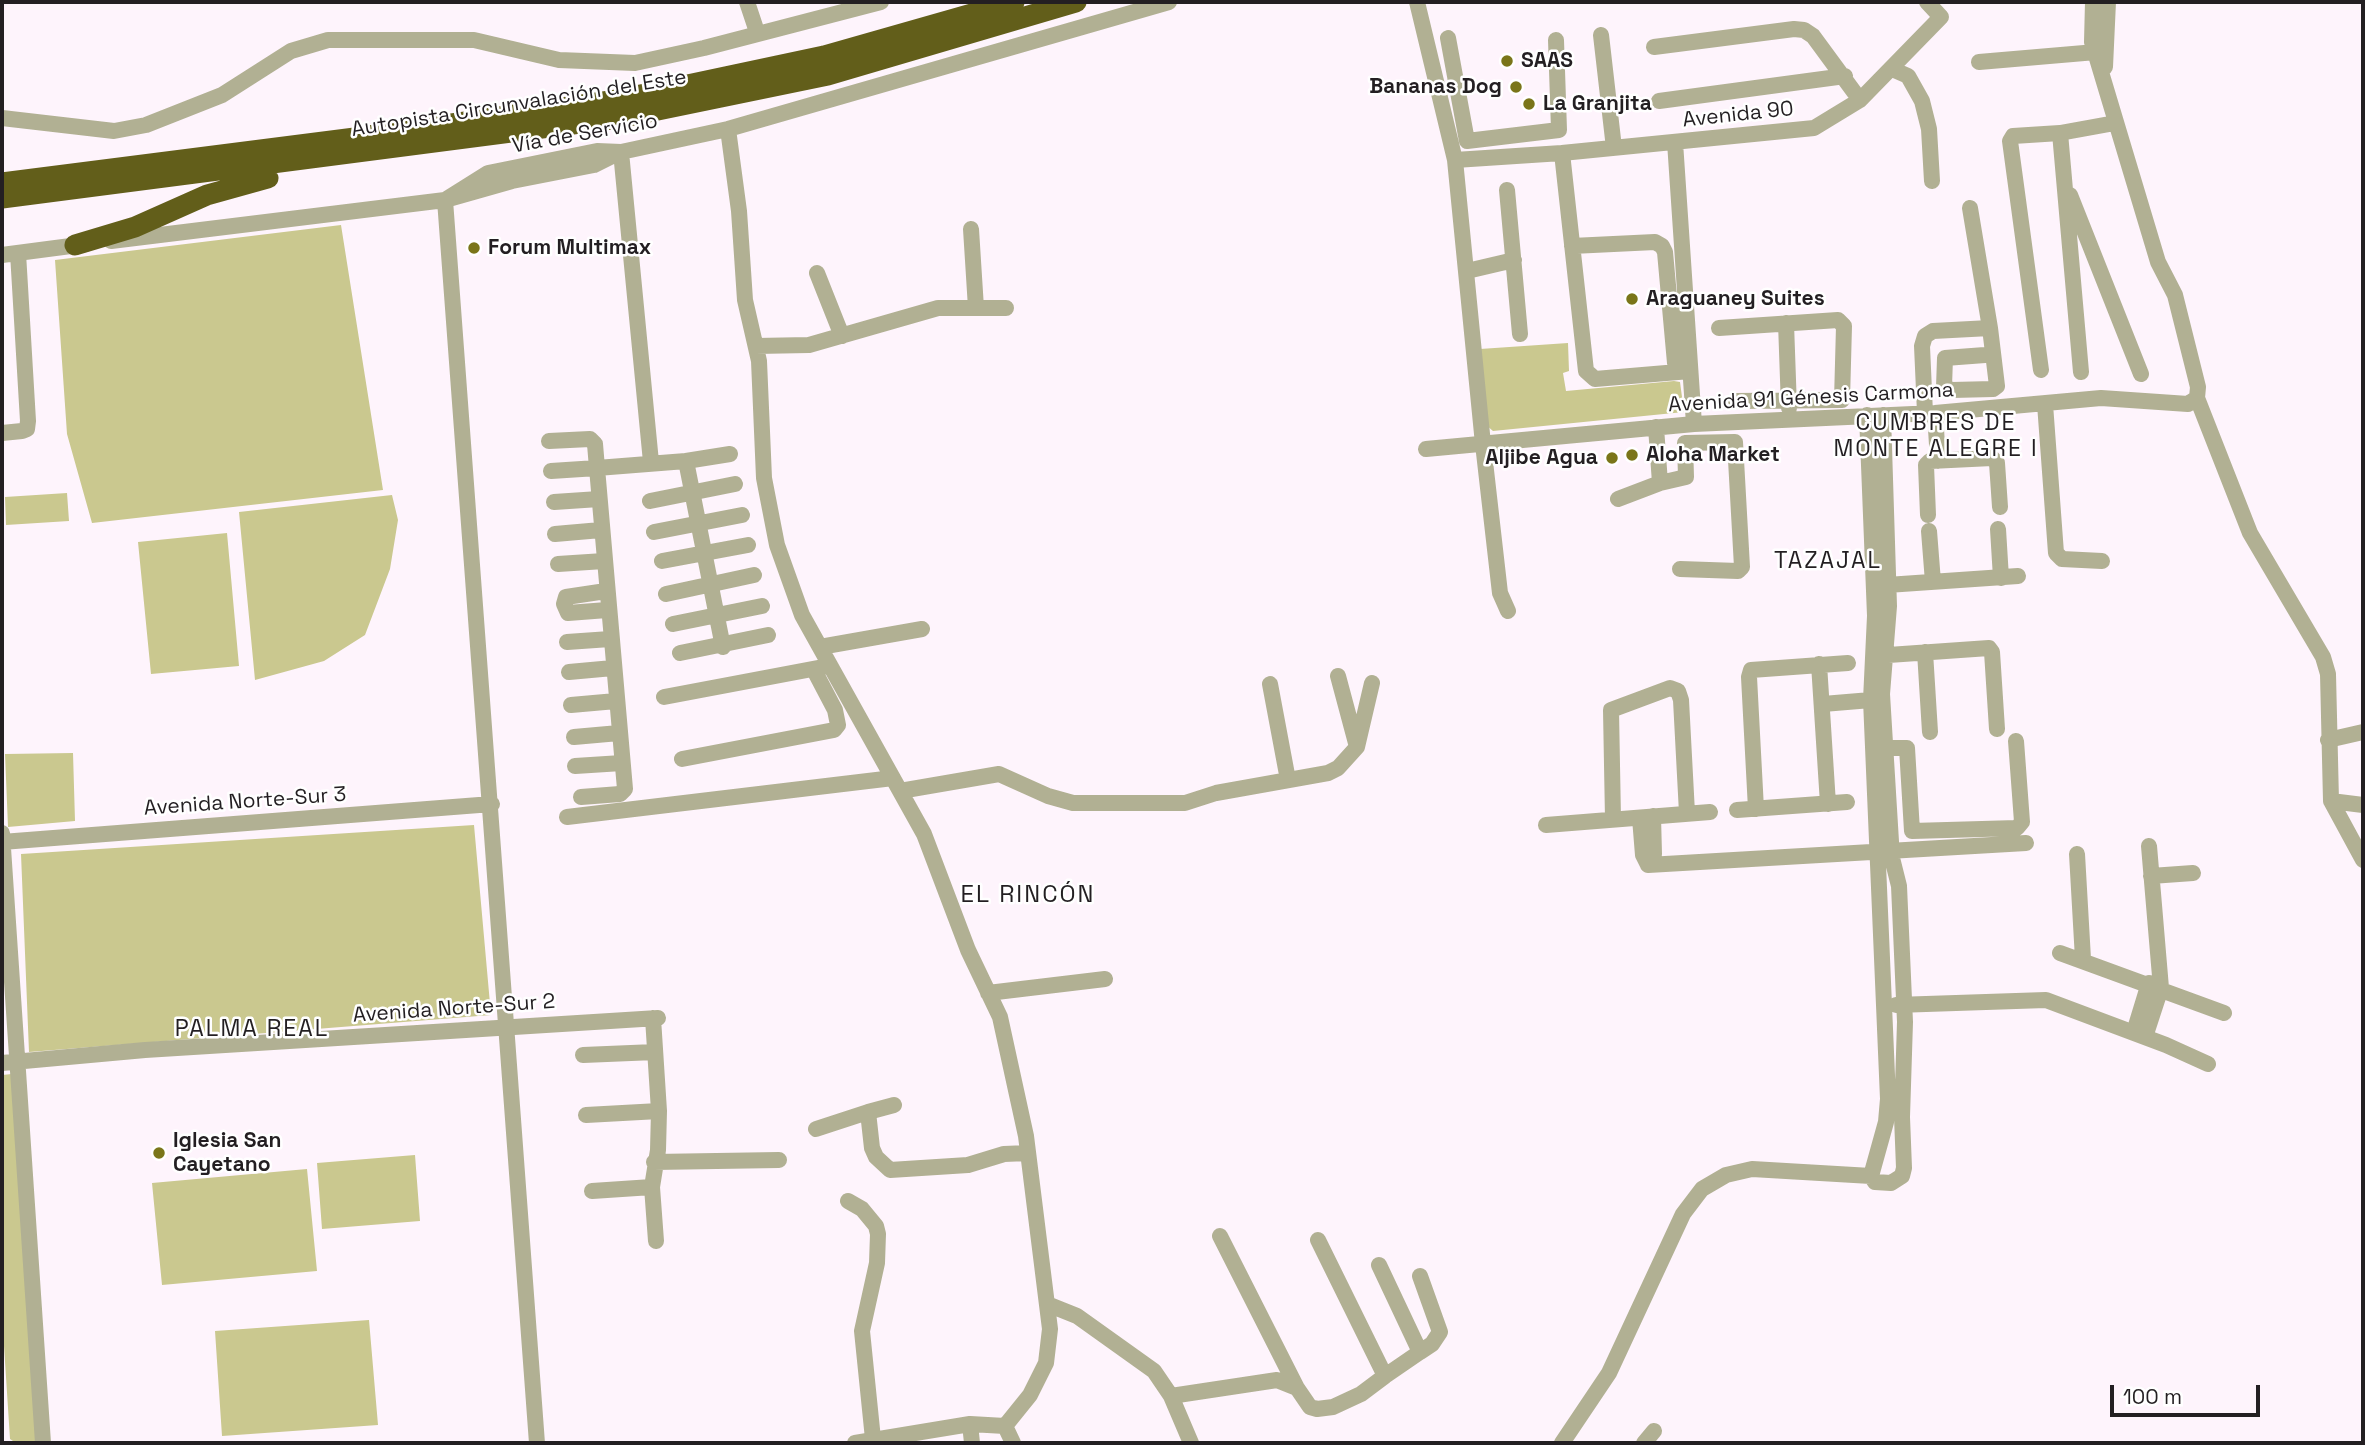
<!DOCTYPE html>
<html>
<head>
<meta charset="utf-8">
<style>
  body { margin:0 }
  #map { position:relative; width:2365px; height:1445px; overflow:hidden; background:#fef4fc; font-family:"Space Grotesk",sans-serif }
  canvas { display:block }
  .frame { position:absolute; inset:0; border:4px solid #231f22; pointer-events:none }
  .scale { position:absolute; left:2110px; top:1385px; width:150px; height:32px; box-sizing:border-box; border:4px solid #231f22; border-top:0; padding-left:9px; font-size:21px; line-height:24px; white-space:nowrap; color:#231f22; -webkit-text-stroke:5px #fff; paint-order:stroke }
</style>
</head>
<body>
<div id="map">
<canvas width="2365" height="1445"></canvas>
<div class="frame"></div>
<div class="scale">100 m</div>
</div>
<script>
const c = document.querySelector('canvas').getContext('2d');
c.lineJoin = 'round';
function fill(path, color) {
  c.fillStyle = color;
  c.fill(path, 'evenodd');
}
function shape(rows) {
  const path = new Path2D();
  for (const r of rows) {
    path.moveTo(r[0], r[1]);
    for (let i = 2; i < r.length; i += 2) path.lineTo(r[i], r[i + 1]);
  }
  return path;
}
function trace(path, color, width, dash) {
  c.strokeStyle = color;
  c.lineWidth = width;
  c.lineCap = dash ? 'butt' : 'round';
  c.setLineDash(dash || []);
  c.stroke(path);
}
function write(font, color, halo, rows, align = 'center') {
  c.font = font + ' "Space Grotesk",sans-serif';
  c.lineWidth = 5;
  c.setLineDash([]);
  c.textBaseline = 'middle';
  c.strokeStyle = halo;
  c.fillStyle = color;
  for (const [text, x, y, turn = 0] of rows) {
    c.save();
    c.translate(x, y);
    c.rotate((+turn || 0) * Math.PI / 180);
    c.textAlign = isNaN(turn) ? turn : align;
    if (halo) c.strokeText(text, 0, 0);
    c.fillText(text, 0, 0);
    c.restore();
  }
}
fill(shape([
  [341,225,383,490,92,523,67,434,55,260],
  [1568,343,1569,371,1563,373,1566,391,1674,381,1680,382,1684,412,1493,431,1486,425,1480,349],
  [67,493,69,521,6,525,5,497],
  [392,495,398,520,390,569,365,635,324,661,255,680,239,512],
  [227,533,239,666,151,674,138,542],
  [73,753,75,821,8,827,5,754],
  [474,825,491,1015,29,1052,21,854],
  [12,1074,36,1443,16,1443,10,1439,2,1315,2,1075],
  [415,1155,420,1221,322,1229,317,1163],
  [307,1169,317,1271,162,1285,152,1183],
  [369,1320,378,1425,222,1436,215,1331]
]), '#cac88f');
trace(shape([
  [747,2,757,32],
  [1417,2,1455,160,1483,444,1500,593,1508,611],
  [2093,2,2092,42,2158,262,2175,295,2198,387,2197,398,2250,533,2323,657,2328,674,2331,801,2363,860],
  [1601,35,1614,148],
  [1448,38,1467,141,1559,130,1556,40],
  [1654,47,1794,29,1804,30,1813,36,1860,100],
  [1979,62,2096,52],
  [2105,67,2108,2],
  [1892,69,1908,76,1922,101,1929,129,1932,181],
  [1659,101,1845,76],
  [2,118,114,131,146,125,222,95,291,51,328,40,474,40,559,60,635,63,704,48,881,2],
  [728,129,739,211,745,300,759,361,764,478,777,545,802,615,924,834,968,950,1000,1017,1026,1136,1050,1329,1046,1363,1030,1395,1005,1426,970,1424,855,1443],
  [1675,142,1694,424],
  [621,152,651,462],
  [1562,153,1586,371,1595,379,1690,371],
  [1455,160,1562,153,1814,128,1860,100,1941,17,1927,2],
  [1507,190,1520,334],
  [2070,195,2141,374],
  [445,200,537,1443],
  [445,200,488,173,597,151,621,152,728,129,1169,2],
  [971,229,976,308],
  [111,241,445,200,512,181,594,165,618,153],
  [1572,246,1655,242,1662,246,1665,252,1675,363],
  [2,255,86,244],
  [1467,271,1514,260],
  [817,273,842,336],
  [1786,323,1789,408],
  [1719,328,1838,320,1844,326,1842,400,1736,401],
  [756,346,809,345,938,308,1006,308],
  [1985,355,1945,358,1944,387,1952,390,1993,389,1997,386,1990,328],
  [2041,370,2010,141,2013,136,2060,133],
  [2081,372,2060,133,2115,123],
  [2045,404,2056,553,2062,559,2102,561],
  [1925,413,1922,346,1925,336,1933,331,1990,328,1970,208],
  [1935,413,1938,461],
  [1867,415,1875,616,1871,700,1888,1099,1886,1122,1871,1176,1875,1182,1891,1183,1902,1176,1904,1168,1902,1117,1905,1022,1899,886,1892,858,1882,694,1889,606,1883,415],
  [1656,427,1660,483],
  [2,433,22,431,27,429,28,421,18,253],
  [549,441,590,439,595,444,597,468,551,471],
  [1426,449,1694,424,1935,413,2101,398,2188,404,2197,398],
  [686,461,730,454],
  [1618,499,1660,483,1686,477,1685,443,1735,442,1742,567,1738,571,1680,569],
  [650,501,735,484],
  [554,502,599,499],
  [1928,515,1926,465,1930,461,1992,458,1997,463,2000,507],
  [1998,529,2001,578],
  [1929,531,1933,582],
  [654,532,742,515],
  [555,534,601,530],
  [662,561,748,545],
  [558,564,604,561],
  [1887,585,2018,576],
  [606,591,566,597,564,604,568,613,607,610],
  [666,594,754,575],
  [673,624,762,606],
  [567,642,610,639],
  [820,647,922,629],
  [1925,652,1930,732],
  [680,653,768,635],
  [1874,656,1989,648,1992,652,1997,729],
  [1819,664,1828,804],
  [569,672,613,668],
  [1338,676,1357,747],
  [1270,684,1288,780],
  [664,697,823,667],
  [1823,704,1871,700],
  [571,705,616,701],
  [574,737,619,733],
  [2328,740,2363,732],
  [1877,748,1907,748,1912,831,2017,828,2022,822,2016,741],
  [682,759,834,730,838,725,835,710,814,670],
  [575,766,622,763],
  [900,791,999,774,1048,796,1073,803,1185,803,1216,793,1328,773,1338,768,1357,747,1372,683],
  [581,797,620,794,625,789,597,468,686,461,723,647],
  [2331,801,2363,805],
  [1756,809,1749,677,1751,670,1848,663],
  [1737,810,1847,802],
  [567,817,893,778],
  [1640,818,1643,855,1648,865],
  [1613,819,1611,710,1670,688,1678,691,1681,700,1687,813],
  [1546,825,1710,812],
  [2,833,43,1443],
  [2,842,492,804],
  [2077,854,2083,959],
  [1648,865,2026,843],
  [1648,865,1654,854,1653,816],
  [2151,876,2193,873],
  [2060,953,2224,1013],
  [988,993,1105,979],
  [1896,1005,2046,1000,2166,1045,2208,1064],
  [653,1018,659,1111,658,1150,652,1187,656,1241],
  [2134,1032,2149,983],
  [2145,1037,2161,988,2149,846],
  [583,1055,655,1052],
  [2,1063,145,1050,658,1018],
  [868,1112,894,1105],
  [586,1115,659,1111],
  [816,1129,868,1112,872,1148,876,1157,890,1170,968,1165,1004,1154,1028,1153],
  [654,1162,779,1160],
  [592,1191,652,1187],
  [848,1201,862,1209,876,1226,878,1234,877,1263,862,1331,873,1439],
  [1220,1236,1297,1388],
  [1379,1265,1420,1352,1385,1376],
  [1420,1276,1440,1332,1432,1344,1420,1352],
  [1047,1304,1077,1316,1154,1371,1171,1396,1191,1443],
  [1171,1396,1277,1380,1297,1388,1310,1407,1317,1409,1333,1407,1361,1394,1385,1376,1318,1240],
  [970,1424,972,1443],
  [1005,1426,1013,1443],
  [1562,1443,1609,1373,1683,1214,1702,1189,1726,1175,1752,1169,1871,1176],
  [1644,1443,1654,1431]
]), '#b1b093', 16);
trace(shape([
  [2,183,355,138,617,100,824,56,1014,2],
  [2,198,619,118,828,75,1076,2],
  [75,245,135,227,207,195,268,178]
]), '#625e1a', 21);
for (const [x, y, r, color] of [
  [1507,61,7,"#7a7519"],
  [1516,87,7,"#7a7519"],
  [1529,104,7,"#7a7519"],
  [474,248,7,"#7a7519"],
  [1632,299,7,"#7a7519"],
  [1632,455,7,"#7a7519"],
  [1612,458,7,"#7a7519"],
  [159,1153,7,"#7a7519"]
]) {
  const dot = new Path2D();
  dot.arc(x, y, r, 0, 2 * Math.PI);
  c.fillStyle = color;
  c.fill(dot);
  trace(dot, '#fff', 2.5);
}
write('bold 21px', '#231f22', '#fff', [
  ["SAAS",1521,61],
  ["Bananas Dog",1502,87,"right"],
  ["La Granjita",1543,104],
  ["Forum Multimax",488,248],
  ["Araguaney Suites",1646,299],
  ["Aloha Market",1646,455],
  ["Aljibe Agua",1598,458,"right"],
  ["Iglesia San",173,1141],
  ["Cayetano",173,1165]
], 'left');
write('21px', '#231f22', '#fff', [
  ["Autopista Circunvalación del Este",519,104,-9],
  ["Avenida 90",1738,115,-6],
  ["Vía de Servicio",585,134,-10],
  ["Avenida 91 Génesis Carmona",1811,398,-3],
  ["Avenida Norte-Sur 3",245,802,-4],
  ["Avenida Norte-Sur 2",454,1009,-4]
]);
c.letterSpacing = '2px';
write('23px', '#231f22', '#fff', [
  ["CUMBRES DE",1936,424],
  ["MONTE ALEGRE I",1936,450],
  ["TAZAJAL",1828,562],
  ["PALMA REAL",252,1030]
]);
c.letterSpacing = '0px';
c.letterSpacing = '2px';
write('24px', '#231f22', '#fff', [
  ["EL RINCÓN",1028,895]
]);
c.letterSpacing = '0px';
</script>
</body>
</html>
